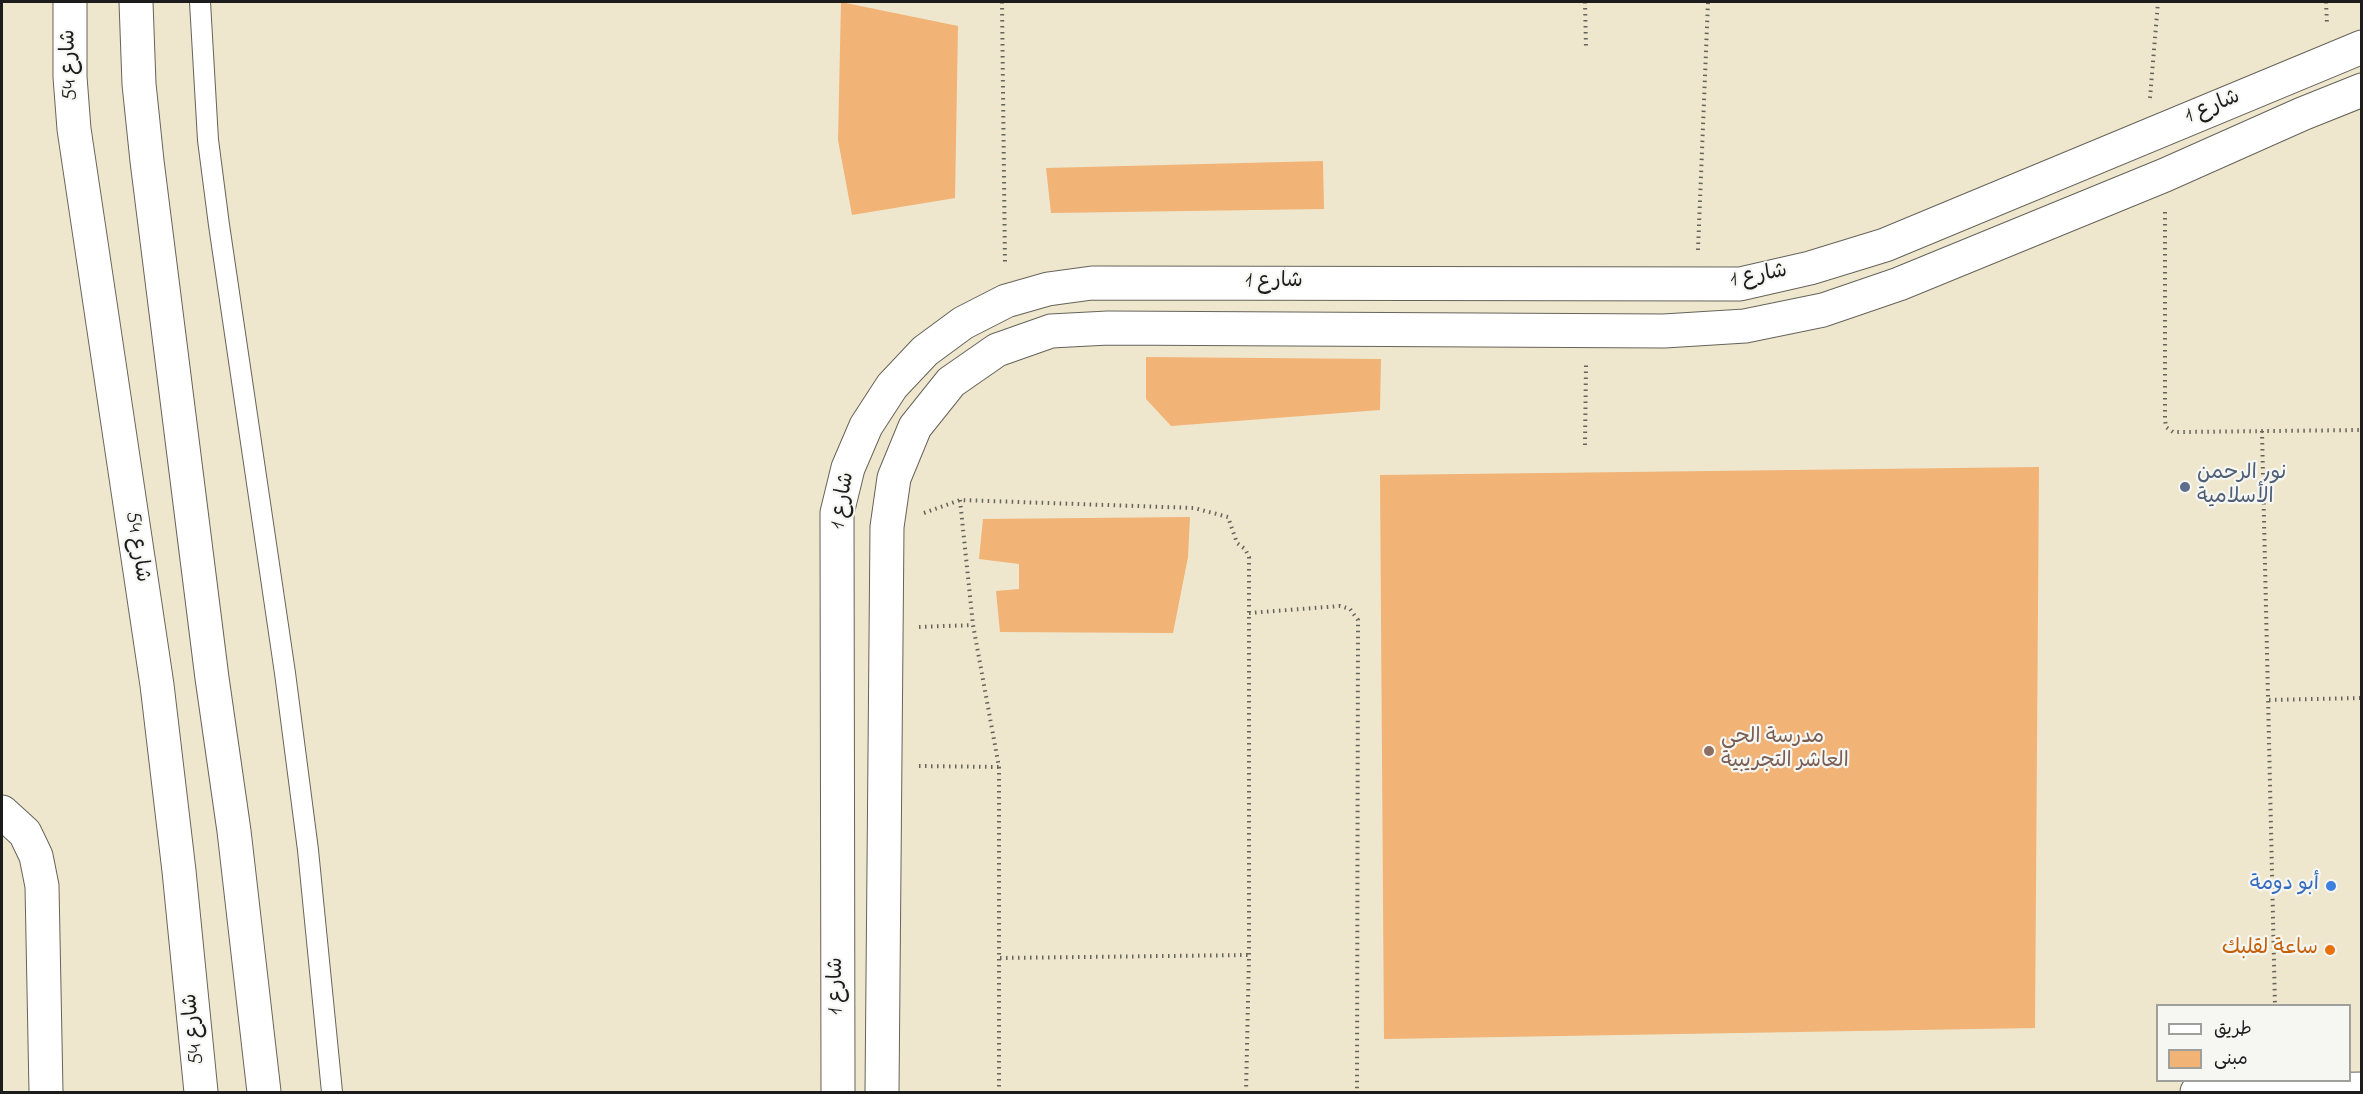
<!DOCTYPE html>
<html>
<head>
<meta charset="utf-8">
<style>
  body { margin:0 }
  #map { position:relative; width:2363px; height:1094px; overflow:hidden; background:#eee7cd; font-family:"Indie Flower","Playpen Sans Arabic",sans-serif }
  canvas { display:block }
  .frame { position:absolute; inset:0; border:3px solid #1c1c1c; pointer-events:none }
  .legend { position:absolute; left:2156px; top:1004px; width:195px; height:78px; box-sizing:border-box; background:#f6f6f2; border:2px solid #9f9f9c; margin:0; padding:8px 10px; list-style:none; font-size:18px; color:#1c1c1c }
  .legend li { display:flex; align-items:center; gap:12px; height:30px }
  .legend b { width:30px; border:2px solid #9f9f9c }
</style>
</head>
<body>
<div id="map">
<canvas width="2363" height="1094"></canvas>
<div class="frame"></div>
<ul class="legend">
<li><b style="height:8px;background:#fff"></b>طريق</li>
<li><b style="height:16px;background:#f1b376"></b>مبنى</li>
</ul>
</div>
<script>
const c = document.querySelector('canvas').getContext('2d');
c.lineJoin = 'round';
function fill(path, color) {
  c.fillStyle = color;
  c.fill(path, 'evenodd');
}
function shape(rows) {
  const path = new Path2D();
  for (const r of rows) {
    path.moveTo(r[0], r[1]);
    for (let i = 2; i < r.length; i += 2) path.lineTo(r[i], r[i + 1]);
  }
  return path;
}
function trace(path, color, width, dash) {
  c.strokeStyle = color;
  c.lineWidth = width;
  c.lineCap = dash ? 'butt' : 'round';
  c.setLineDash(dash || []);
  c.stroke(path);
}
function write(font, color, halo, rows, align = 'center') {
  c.font = font + ' "Indie Flower","Playpen Sans Arabic",sans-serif';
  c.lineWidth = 4.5;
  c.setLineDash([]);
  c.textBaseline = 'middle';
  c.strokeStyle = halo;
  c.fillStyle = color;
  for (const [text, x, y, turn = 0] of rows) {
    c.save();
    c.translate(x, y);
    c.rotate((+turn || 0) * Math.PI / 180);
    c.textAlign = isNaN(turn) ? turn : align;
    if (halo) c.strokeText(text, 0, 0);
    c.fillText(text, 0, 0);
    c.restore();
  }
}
fill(shape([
  [841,2,958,26,955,198,852,215,838,140],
  [1323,161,1324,209,1051,213,1046,168],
  [1146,357,1381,359,1380,410,1171,426,1146,399],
  [2039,467,2035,1028,1384,1039,1380,475],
  [1190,517,1188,557,1173,633,1000,632,996,591,1019,589,1019,564,979,559,983,519]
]), '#f1b376');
const service = shape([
  [200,2,208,140,219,225,285,673,308,850,332,1092]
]);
const minor = shape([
  [2,812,25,833,36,856,42,886,46,1092],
  [838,1092,837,513,848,468,866,426,892,386,925,351,963,323,1006,301,1048,289,1092,283,1740,284,1810,268,1885,245,2362,47],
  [882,1092,887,527,894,478,915,427,951,382,997,350,1051,331,1108,328,1664,331,1745,326,1823,310,1899,284,2165,175,2302,114,2362,90],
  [2197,1092,2362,1089]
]);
const tertiary = shape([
  [70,2,70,77,74,129,157,685,179,871,201,1092],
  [136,2,139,84,147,161,212,678,234,831,264,1092]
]);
trace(service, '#66635a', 22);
trace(minor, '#66635a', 35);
trace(tertiary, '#66635a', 35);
trace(shape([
  [1002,2,1005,265],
  [1585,2,1586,48],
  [2326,2,2327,25],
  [2150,98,2158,2],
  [2165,212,2165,419,2166,427,2173,432,2181,432,2362,430],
  [1698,250,1708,2],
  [2262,431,2275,1006],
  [1585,445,1586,365],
  [960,500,973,625,999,767,999,1092],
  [924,513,960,500,1194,508,1228,517,1237,543,1245,549,1249,557,1249,955,1246,1092],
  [1249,613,1340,606,1350,609,1358,620,1357,1092],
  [919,627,973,625],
  [2269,700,2362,698],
  [919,766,999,767],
  [1000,958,1249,955]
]), '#66635a', 4, [1.5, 4.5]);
trace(service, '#fff', 20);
trace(minor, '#fff', 33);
trace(tertiary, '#fff', 33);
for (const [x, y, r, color] of [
  [2185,487,6,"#5c6f8a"],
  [1709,751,6,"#8d6e63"],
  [2331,886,6,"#3f7fe0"],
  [2330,950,6,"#e8710a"]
]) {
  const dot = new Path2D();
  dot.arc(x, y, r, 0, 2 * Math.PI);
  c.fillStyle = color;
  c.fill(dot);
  trace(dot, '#f6f6f2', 2);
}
write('21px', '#1c1c1c', '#f6f6f2', [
  ["شارع 54",71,65,-92],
  ["شارع 1",2213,108,-22],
  ["شارع 1",1759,277,-10],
  ["شارع 1",1274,283],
  ["شارع 1",844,501,-80],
  ["شارع 54",136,547,81],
  ["شارع 1",838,986,-90],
  ["شارع 54",195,1029,-96]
]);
write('21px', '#4e5e75', '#f6f6f2', [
  ["نور الرحمن",2197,475],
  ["الأسلامية",2197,499]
], 'left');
write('21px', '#785e54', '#f6f6f2', [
  ["مدرسة الحى",1721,739],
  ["العاشر التجريبية",1721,763]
], 'left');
write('21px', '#366cbe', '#f6f6f2', [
  ["أبو دومة",2319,886]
], 'right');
write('21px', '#c56008', '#f6f6f2', [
  ["ساعة لقلبك",2318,950]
], 'right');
</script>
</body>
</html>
